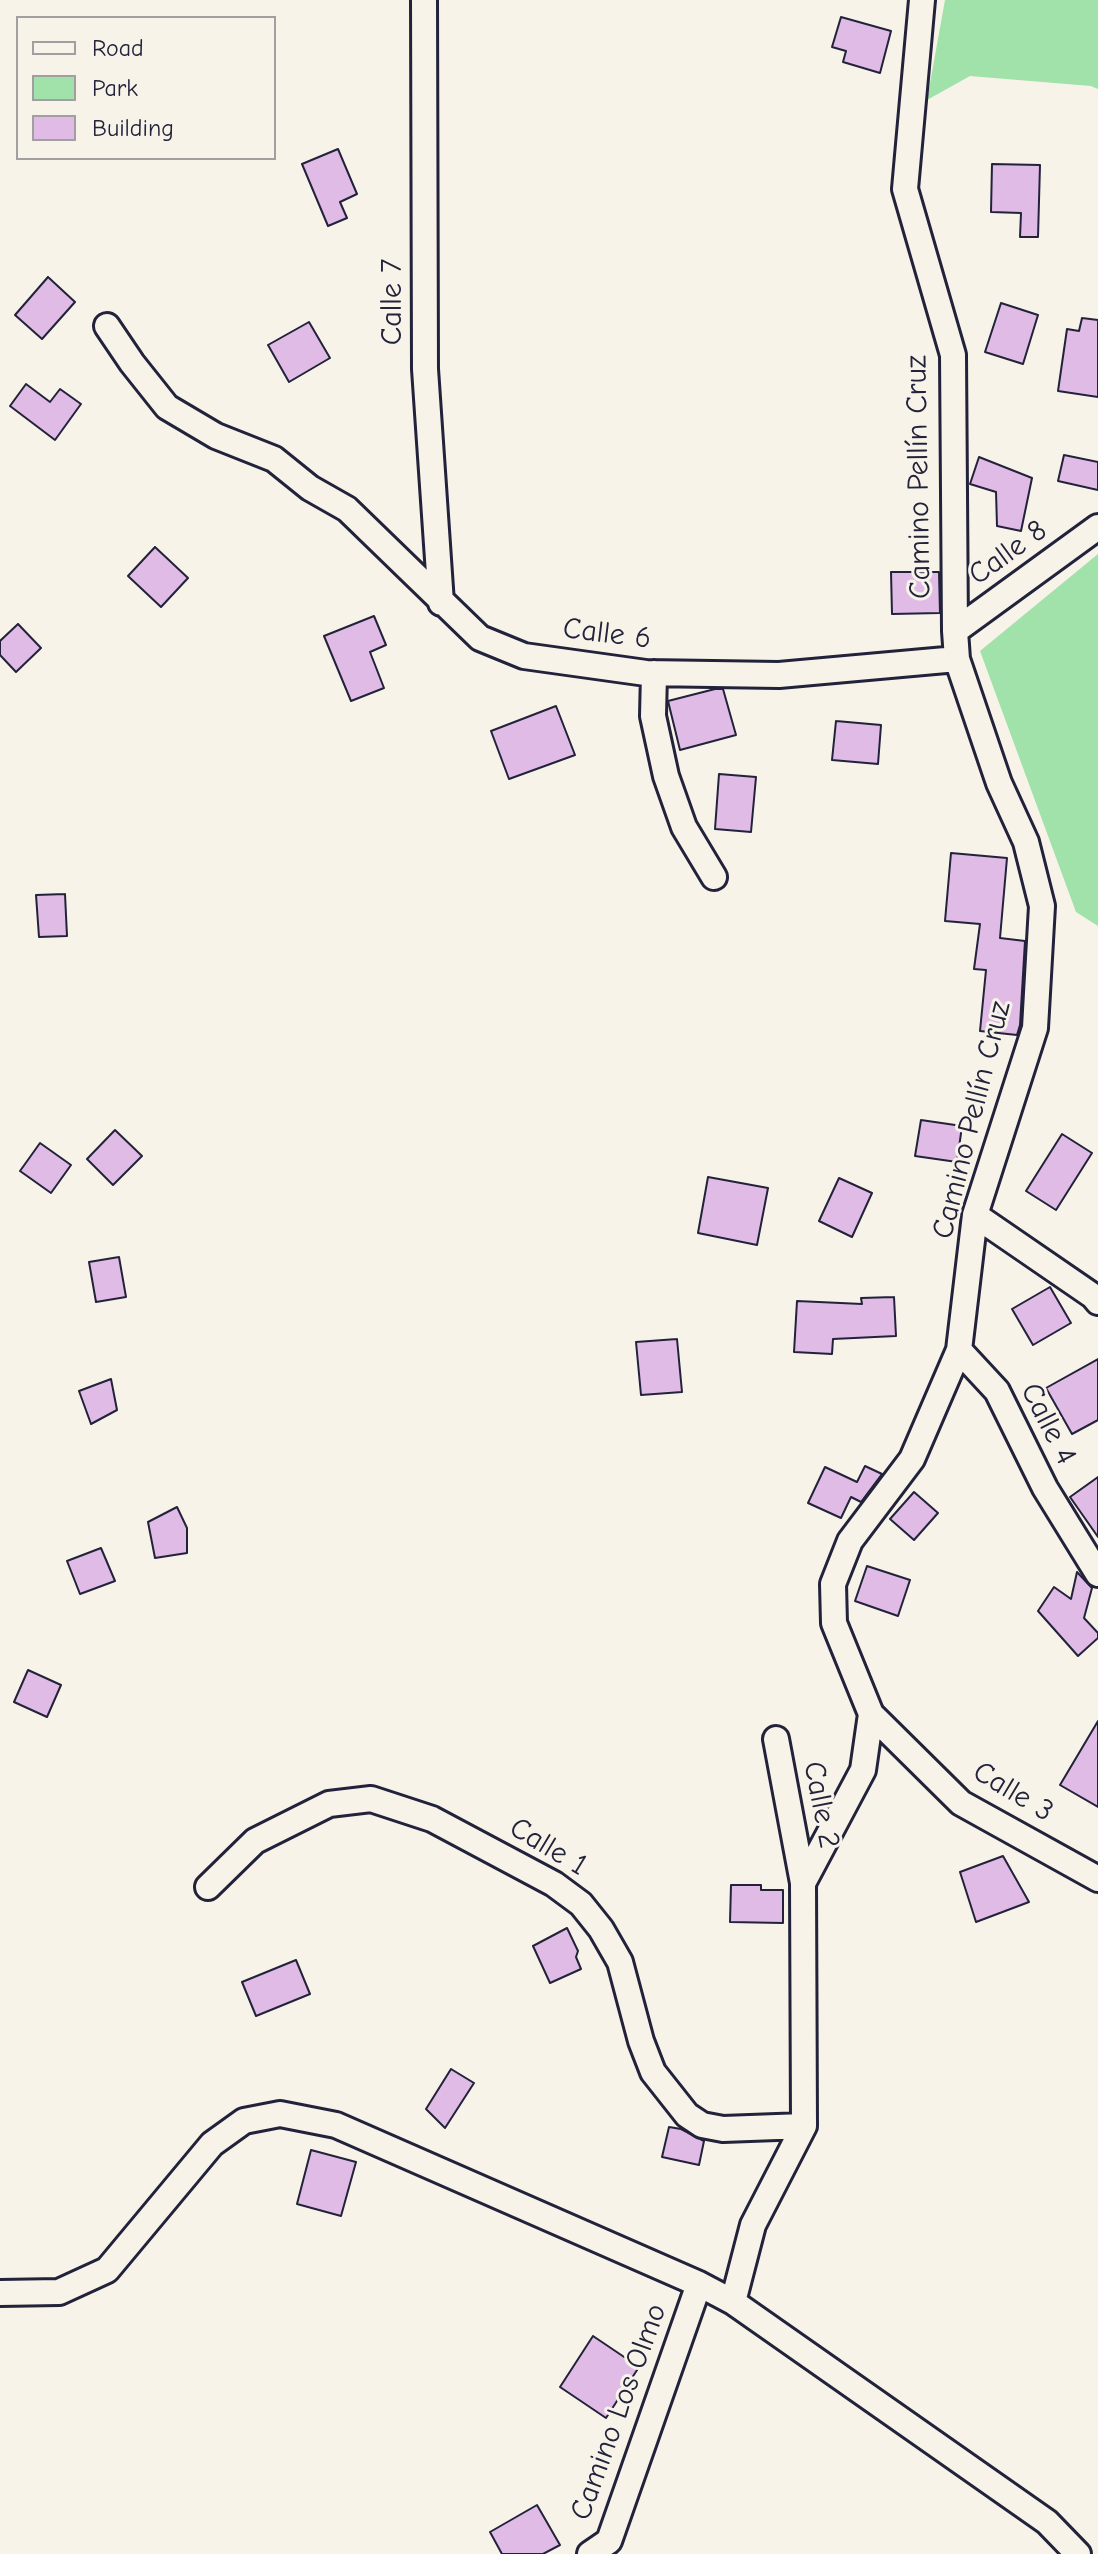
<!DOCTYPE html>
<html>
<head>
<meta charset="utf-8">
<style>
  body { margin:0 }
  #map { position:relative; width:1098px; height:2554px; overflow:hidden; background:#f7f3e8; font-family:"Comic Neue",sans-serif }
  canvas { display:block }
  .legend { position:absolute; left:16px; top:16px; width:260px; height:144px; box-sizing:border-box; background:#f7f3e8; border:2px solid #a29fa3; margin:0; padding:10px 14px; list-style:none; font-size:24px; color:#22223b }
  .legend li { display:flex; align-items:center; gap:16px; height:40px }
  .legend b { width:40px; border:2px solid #a29fa3 }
</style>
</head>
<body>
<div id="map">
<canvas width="1098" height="2554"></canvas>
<ul class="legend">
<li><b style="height:10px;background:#f7f3e8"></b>Road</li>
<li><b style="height:22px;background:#a1e1aa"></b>Park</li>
<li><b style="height:22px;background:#dfbbe6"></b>Building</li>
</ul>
</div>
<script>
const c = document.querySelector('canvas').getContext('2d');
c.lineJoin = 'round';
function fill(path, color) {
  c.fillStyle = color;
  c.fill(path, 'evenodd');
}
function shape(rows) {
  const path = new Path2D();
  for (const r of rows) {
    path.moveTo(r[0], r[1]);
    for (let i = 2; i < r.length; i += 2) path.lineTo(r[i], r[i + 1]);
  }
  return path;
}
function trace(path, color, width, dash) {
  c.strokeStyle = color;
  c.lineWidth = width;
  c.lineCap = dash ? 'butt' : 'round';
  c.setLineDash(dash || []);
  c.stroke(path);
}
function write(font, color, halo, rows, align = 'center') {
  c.font = font + ' "Comic Neue",sans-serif';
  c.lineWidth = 6;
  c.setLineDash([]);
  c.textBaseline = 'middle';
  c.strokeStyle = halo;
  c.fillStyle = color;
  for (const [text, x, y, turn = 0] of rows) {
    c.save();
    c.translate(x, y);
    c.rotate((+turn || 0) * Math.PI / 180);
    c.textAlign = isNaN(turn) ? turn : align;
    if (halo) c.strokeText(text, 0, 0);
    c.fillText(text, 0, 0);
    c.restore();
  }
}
fill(shape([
  [945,0,1098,0,1098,89,1091,86,970,76,927,100],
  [1098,554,1098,926,1076,912,980,651]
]), '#a1e1aa');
const building = shape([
  [841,17,891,31,880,73,843,62,846,51,832,47,841,17],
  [338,149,357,194,340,202,347,218,328,226,302,164,338,149],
  [992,164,1040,165,1038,237,1020,237,1021,213,991,212,992,164],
  [48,277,75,302,42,339,15,315,48,277],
  [1001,303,1038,315,1023,364,985,352,1001,303],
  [1082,318,1098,320,1098,397,1058,391,1067,329,1079,331,1082,318],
  [309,322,330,358,289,382,268,345,309,322],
  [26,384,50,402,60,389,81,404,55,440,10,406,26,384],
  [1064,455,1098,462,1098,490,1058,481,1064,455],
  [979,457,1032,478,1021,531,997,526,996,492,970,484,979,457],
  [155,547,188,578,161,607,128,576,155,547],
  [891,572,939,572,940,613,892,614,891,572],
  [374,616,386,645,370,652,384,688,351,701,324,636,374,616],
  [18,624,41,648,16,672,0,655,0,641,18,624],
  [715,689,723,689,736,735,680,750,668,701,715,689],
  [556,706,575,755,509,779,491,731,556,706],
  [836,721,881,725,878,764,832,760,836,721],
  [719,774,756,777,751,832,715,829,719,774],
  [951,853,1007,858,1000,938,1025,941,1020,1025,1017,1035,980,1031,986,970,974,969,980,924,945,921,951,853],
  [65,894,67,936,39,937,36,895,65,894],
  [921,1120,962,1126,957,1162,915,1156,921,1120],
  [115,1130,142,1156,113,1185,87,1159,115,1130],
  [1062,1134,1092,1153,1056,1210,1026,1191,1062,1134],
  [40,1143,71,1165,51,1193,20,1171,40,1143],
  [708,1177,768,1188,757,1245,698,1233,708,1177],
  [839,1178,872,1193,852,1237,819,1221,839,1178],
  [119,1257,126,1297,96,1302,89,1262,119,1257],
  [1050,1287,1071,1323,1033,1345,1012,1309,1050,1287],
  [894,1297,896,1336,833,1339,832,1354,794,1352,797,1301,862,1304,861,1298,894,1297],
  [677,1339,682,1392,641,1395,636,1342,677,1339],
  [1098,1359,1098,1420,1072,1434,1046,1388,1098,1359],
  [111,1379,117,1410,91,1424,79,1391,111,1379],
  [865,1466,882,1474,861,1502,851,1497,841,1518,808,1503,825,1467,857,1482,865,1466],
  [1098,1477,1098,1537,1070,1497,1098,1477],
  [914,1492,938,1513,914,1540,890,1519,914,1492],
  [177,1507,187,1528,187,1553,155,1558,148,1522,177,1507],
  [101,1548,115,1581,80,1594,67,1561,101,1548],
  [867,1566,910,1580,898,1616,855,1601,867,1566],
  [1077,1572,1092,1588,1084,1618,1098,1633,1098,1638,1078,1656,1038,1611,1054,1587,1071,1599,1077,1572],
  [28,1670,61,1685,47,1717,14,1702,28,1670],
  [1098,1721,1098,1807,1060,1785,1098,1721],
  [1003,1856,1029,1902,976,1922,960,1872,1003,1856],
  [731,1885,761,1885,761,1890,783,1890,783,1923,730,1922,731,1885],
  [567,1928,578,1951,576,1957,581,1969,550,1983,533,1946,567,1928],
  [296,1960,310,1994,256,2016,242,1982,296,1960],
  [451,2069,474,2083,445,2128,426,2109,451,2069],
  [669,2127,681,2129,704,2141,699,2165,662,2157,669,2127],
  [311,2150,356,2162,341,2216,297,2204,311,2150],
  [593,2336,639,2367,606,2418,560,2387,593,2336],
  [537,2505,560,2545,543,2554,502,2554,490,2532,537,2505]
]);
fill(building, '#dfbbe6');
trace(building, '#22223b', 2);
const minor = shape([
  [424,0,425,369,441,603],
  [107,326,132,363,167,407,216,436,274,459,310,488,347,509,480,638,524,656,646,673,779,675,957,659],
  [955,631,1098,527],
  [654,673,653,716,666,776,684,827,714,877],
  [975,1215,1093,1296,1098,1302],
  [959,1350,997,1391,1045,1488,1098,1574],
  [871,1714,961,1803,1098,1879],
  [776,1739,803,1883],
  [208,1887,255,1841,329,1804,371,1799,432,1819,554,1884,581,1904,601,1929,620,1962,641,2041,653,2072,687,2115,702,2125,723,2129,804,2126],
  [0,2293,59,2292,107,2270,212,2144,244,2121,280,2114,336,2125,699,2284,733,2302,1047,2522,1078,2554],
  [733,2302,753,2225,804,2126,803,1883,863,1770,871,1714,834,1623,833,1584,850,1541,912,1459,959,1350,975,1215,1035,1028,1042,906,1026,842,999,783,957,659,955,631,953,355,905,189,922,0],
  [590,2554,609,2541,699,2284]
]);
trace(minor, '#22223b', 30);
trace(minor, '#f7f3e8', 24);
write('30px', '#22223b', '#f7f3e8', [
  ["Calle 7",393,302,-90],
  ["Camino Pellín Cruz",919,477,-91],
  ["Calle 8",1008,553,-36],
  ["Calle 6",607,634,7],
  ["Camino Pellín Cruz",972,1120,-76],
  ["Calle 4",1048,1424,63],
  ["Calle 3",1013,1792,31],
  ["Calle 2",821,1805,79],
  ["Calle 1",548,1847,31],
  ["Camino Los Olmo",619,2412,-70]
]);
</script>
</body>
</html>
